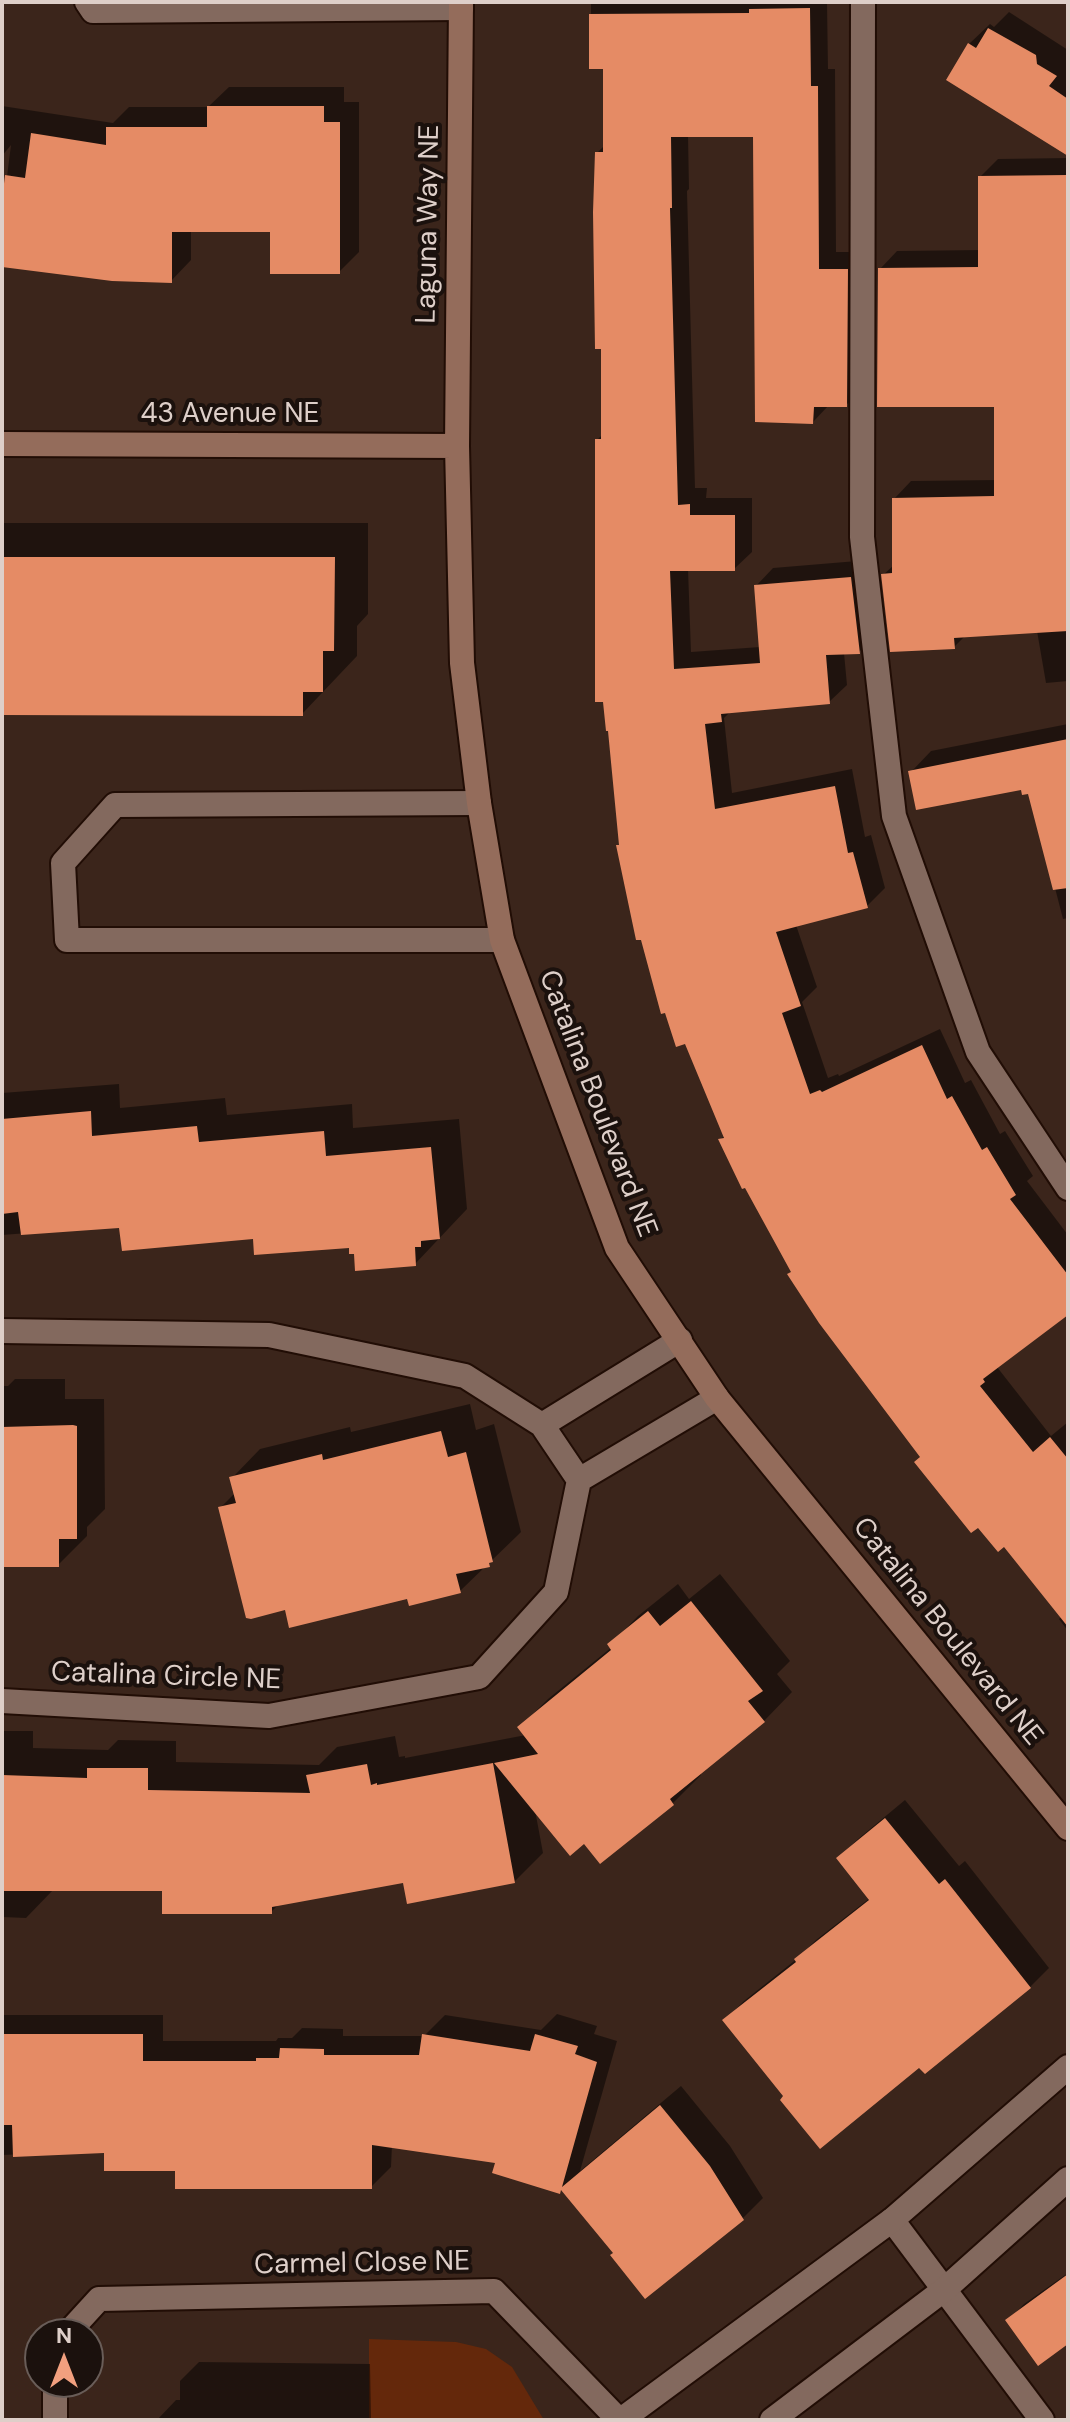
<!DOCTYPE html>
<html>
<head>
<meta charset="utf-8">
<style>
  body { margin:0 }
  #map { position:relative; width:1070px; height:2422px; overflow:hidden; background:#3b251b; font-family:"DM Sans",sans-serif }
  canvas { display:block }
  .frame { position:absolute; inset:0; border:4px solid #decfc9; pointer-events:none }
  .north { position:absolute; left:24px; top:2318px; width:80px; height:80px; box-sizing:border-box; background:#1b110d; border:2px solid #695d58; border-radius:50%; rotate:0deg; font-size:22px; font-weight:700; line-height:32px; text-align:center; color:#decfc9 }
  .north::after { content:''; display:block; margin:auto; width:28px; height:36px; background:#f2a07f; clip-path:polygon(50% 0,100% 100%,50% 72%,0 100%) }
</style>
</head>
<body>
<div id="map">
<canvas width="1070" height="2422"></canvas>
<div class="frame"></div>
<div class="north">N</div>
</div>
<script>
const c = document.querySelector('canvas').getContext('2d');
c.lineJoin = 'round';
function fill(path, color) {
  c.fillStyle = color;
  c.fill(path, 'evenodd');
}
function shape(rows) {
  const path = new Path2D();
  for (const r of rows) {
    path.moveTo(r[0], r[1]);
    for (let i = 2; i < r.length; i += 2) path.lineTo(r[i], r[i + 1]);
  }
  return path;
}
function trace(path, color, width, dash) {
  c.strokeStyle = color;
  c.lineWidth = width;
  c.lineCap = dash ? 'butt' : 'round';
  c.setLineDash(dash || []);
  c.stroke(path);
}
function write(font, color, halo, rows, align = 'center') {
  c.font = font + ' "DM Sans",sans-serif';
  c.lineWidth = 8;
  c.setLineDash([]);
  c.textBaseline = 'middle';
  c.strokeStyle = halo;
  c.fillStyle = color;
  for (const [text, x, y, turn = 0] of rows) {
    c.save();
    c.translate(x, y);
    c.rotate((+turn || 0) * Math.PI / 180);
    c.textAlign = isNaN(turn) ? turn : align;
    if (halo) c.strokeText(text, 0, 0);
    c.fillText(text, 0, 0);
    c.restore();
  }
}
fill(shape([
  [369,2339,456,2342,486,2349,512,2367,544,2420,369,2420]
]), '#64280b');
fill(shape([
  [591,2,827,2,828,69,835,69,836,252,864,252,864,388,846,405,829,405,813,422,755,135,688,135,689,189,687,191,695,488,707,488,706,498,752,498,752,552,734,569,688,569,691,652,760,647,756,586,773,568,869,560,877,634,859,652,844,653,847,685,829,702,731,711,724,718,732,793,852,769,865,837,871,835,885,888,867,906,796,925,817,987,802,1002,828,1078,838,1074,839,1076,940,1029,965,1083,971,1080,1000,1134,1005,1131,1033,1176,1027,1181,1068,1235,1068,1312,997,1367,1051,1436,1068,1422,1068,1631,1059,1619,1062,1616,1004,1544,922,1456,793,1271,720,1140,725,1135,618,846,621,843,597,440,603,434,597,153,605,145,605,67,591,67],
  [1009,12,1068,50,1068,154,969,44,990,24,994,27],
  [229,87,344,87,344,102,359,102,359,252,339,272,272,230,191,230,191,260,171,281,2,265,2,216,11,145,2,156,2,106,113,123,129,107,208,107],
  [1068,158,1068,681,1046,683,1037,631,965,636,954,647,883,575,894,565,894,499,911,481,996,480,996,405,880,269,897,251,980,250,980,177,998,159],
  [2,523,368,523,368,614,357,626,357,656,302,714,2,713],
  [1068,724,1068,918,1063,919,1030,791,1023,788,911,772,931,751],
  [119,1084,120,1108,225,1098,227,1115,352,1104,353,1128,459,1119,467,1209,415,1264,355,1252,351,1246,121,1226,2,1235,2,1093],
  [15,1379,65,1379,65,1399,104,1399,105,1509,87,1527,87,1536,58,1565,2,1565,2,1386,8,1386],
  [470,1404,476,1430,494,1424,521,1532,517,1536,460,1591,286,1608,220,1508,235,1493,232,1478,260,1449,350,1427,351,1432],
  [720,1574,790,1661,777,1674,792,1692,764,1721,700,1772,701,1775,673,1803,601,1862,584,1841,535,1810,543,1853,514,1882,404,1880,280,1903,271,1912,164,1889,54,1889,26,1918,2,1917,2,1731,33,1731,33,1748,108,1750,118,1740,176,1741,176,1762,319,1765,337,1747,395,1736,399,1757,405,1756,405,1758,526,1735,520,1727,548,1699,612,1647,610,1645,638,1616,678,1584,689,1599],
  [905,1800,959,1866,965,1861,1049,1968,1030,1987,920,2065,786,2096,725,2020,744,2001,798,1958,816,1940,870,1898,838,1858,858,1839],
  [557,2014,597,2026,594,2034,617,2041,580,2171,681,2086,730,2146,763,2198,743,2218,615,2253,562,2189,559,2192,498,2161,392,2145,391,2167,371,2187,177,2169,106,2151,2,2155,2,2015,163,2015,163,2041,276,2041,278,2038,292,2038,302,2028,343,2029,343,2036,424,2036,445,2015,541,2030],
  [1068,2273,1068,2341,1008,2321,1024,2304],
  [199,2362,370,2364,371,2420,157,2420,176,2400,180,2400,180,2381]
]), '#0007');
fill(shape([
  [810,8,811,86,818,86,819,269,848,269,847,407,814,407,813,424,755,422,753,137,671,137,672,208,670,208,678,505,690,504,690,515,735,515,735,571,670,571,674,669,760,663,754,585,851,577,860,654,826,655,830,704,721,714,722,722,705,724,715,809,835,786,848,853,853,852,868,908,776,932,801,1006,782,1013,810,1094,820,1090,822,1092,922,1045,947,1099,952,1096,982,1150,987,1147,1016,1195,1010,1199,1068,1275,1068,1315,983,1379,985,1382,980,1386,1033,1452,1050,1437,1068,1459,1068,1627,1004,1547,998,1552,978,1528,971,1533,914,1462,920,1457,819,1323,787,1274,791,1272,745,1188,742,1189,718,1139,724,1138,685,1044,676,1047,665,1013,661,1014,641,940,636,940,616,845,619,845,608,731,606,731,603,702,595,702,595,439,601,439,601,349,595,349,593,212,595,152,603,152,603,69,589,69,589,14,749,13,749,9],
  [988,28,1036,55,1037,64,1057,76,1049,86,1068,99,1068,156,946,80,968,43,976,48],
  [207,106,324,106,324,122,340,122,340,274,270,274,270,232,172,232,172,283,112,281,2,267,2,201,5,175,25,178,31,133,106,145,106,127,207,127],
  [1068,175,1068,631,954,638,955,649,890,652,881,574,892,573,892,498,994,496,994,407,877,407,878,268,978,267,978,176],
  [2,557,335,557,334,651,323,651,323,692,303,692,303,716,2,715],
  [1068,739,1068,888,1053,890,1028,794,1022,795,1021,790,916,810,908,771],
  [91,1111,92,1136,197,1126,199,1142,324,1131,326,1156,431,1147,440,1239,421,1241,421,1247,415,1247,416,1266,355,1271,354,1254,349,1254,349,1248,254,1255,253,1239,122,1251,119,1228,21,1235,18,1212,2,1214,2,1119],
  [73,1425,77,1426,77,1539,59,1539,59,1567,2,1567,2,1427],
  [441,1431,448,1457,466,1452,493,1562,489,1563,490,1567,456,1574,461,1593,409,1606,407,1599,289,1628,285,1610,251,1619,246,1618,218,1507,236,1503,229,1477,322,1454,323,1460],
  [691,1601,763,1691,748,1701,765,1722,670,1799,674,1805,600,1864,584,1844,570,1856,494,1763,538,1754,517,1727,611,1650,607,1644,648,1611,660,1626],
  [493,1763,515,1883,407,1904,403,1883,272,1907,272,1914,162,1914,162,1891,2,1891,2,1775,87,1778,87,1768,148,1768,148,1790,310,1793,306,1775,367,1764,371,1785,377,1783,377,1785],
  [885,1818,939,1884,945,1879,1031,1988,925,2074,919,2068,820,2149,780,2100,783,2096,722,2020,796,1962,794,1959,869,1900,836,1858],
  [2,2034,143,2034,143,2061,256,2061,256,2058,279,2058,280,2048,324,2049,324,2055,419,2055,422,2034,530,2051,535,2034,578,2046,575,2054,597,2062,562,2187,660,2105,710,2166,744,2220,645,2299,610,2255,613,2253,561,2190,560,2194,492,2173,495,2163,372,2145,372,2189,175,2189,175,2171,104,2171,104,2153,13,2157,12,2125,2,2125],
  [1068,2274,1068,2344,1038,2366,1005,2320]
]), '#e58b65');
const lane = shape([
  [863,2,862,537,894,816,978,1052,1068,1188],
  [479,803,115,805,63,863,67,940,502,940],
  [892,2220,1042,2420]
]);
const street = shape([
  [87,2,93,11,461,8],
  [2,1331,269,1335,465,1376,542,1425,579,1480,556,1592,479,1677,269,1716,2,1701],
  [542,1425,680,1340],
  [579,1480,717,1398],
  [67,2334,99,2299,494,2291,619,2420],
  [55,2382,55,2420],
  [621,2420,892,2220,1068,2067],
  [772,2420,945,2289,1068,2179]
]);
const secondary = shape([
  [461,2,457,446,462,663,479,803,502,940,617,1248,717,1398,1068,1828],
  [2,444,457,446]
]);
trace(lane, '#210d05', 28);
trace(street, '#210d05', 28);
trace(secondary, '#210d05', 28);
trace(lane, '#83695e', 24);
trace(street, '#83695e', 24);
trace(secondary, '#946c5b', 24);
write('28px', '#decfc9', '#1b110d', [
  ["Laguna Way NE",429,224,-89],
  ["43 Avenue NE",230,415],
  ["Catalina Boulevard NE",597,1104,69],
  ["Catalina Boulevard NE",947,1632,51],
  ["Catalina Circle NE",166,1677,2],
  ["Carmel Close NE",362,2264,-1]
]);
</script>
</body>
</html>
